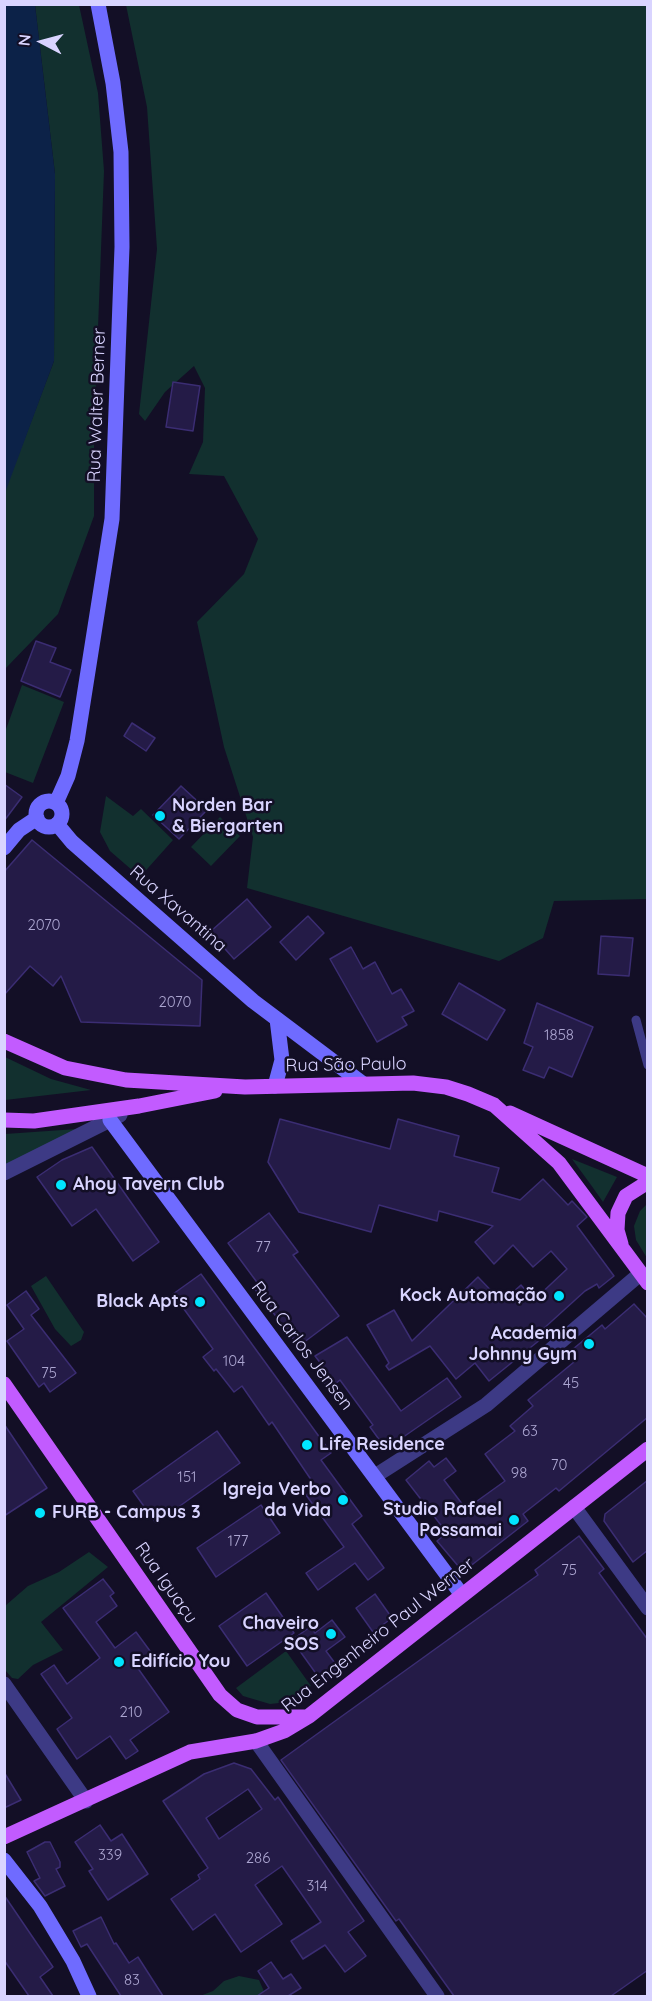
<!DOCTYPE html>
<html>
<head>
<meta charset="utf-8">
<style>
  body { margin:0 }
  #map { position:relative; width:652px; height:2001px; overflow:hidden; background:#130f26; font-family:Quicksand,sans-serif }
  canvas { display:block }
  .frame { position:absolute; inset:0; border:6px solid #d9d4ff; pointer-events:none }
  .north { position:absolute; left:12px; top:12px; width:60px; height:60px; -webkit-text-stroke:4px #130f26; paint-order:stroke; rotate:276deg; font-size:16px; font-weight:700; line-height:24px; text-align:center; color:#d9d4ff }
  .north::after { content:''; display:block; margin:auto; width:21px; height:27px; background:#d9d4ff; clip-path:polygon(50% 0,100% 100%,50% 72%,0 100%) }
</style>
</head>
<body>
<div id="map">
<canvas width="652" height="2001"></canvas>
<div class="frame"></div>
<div class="north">N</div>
</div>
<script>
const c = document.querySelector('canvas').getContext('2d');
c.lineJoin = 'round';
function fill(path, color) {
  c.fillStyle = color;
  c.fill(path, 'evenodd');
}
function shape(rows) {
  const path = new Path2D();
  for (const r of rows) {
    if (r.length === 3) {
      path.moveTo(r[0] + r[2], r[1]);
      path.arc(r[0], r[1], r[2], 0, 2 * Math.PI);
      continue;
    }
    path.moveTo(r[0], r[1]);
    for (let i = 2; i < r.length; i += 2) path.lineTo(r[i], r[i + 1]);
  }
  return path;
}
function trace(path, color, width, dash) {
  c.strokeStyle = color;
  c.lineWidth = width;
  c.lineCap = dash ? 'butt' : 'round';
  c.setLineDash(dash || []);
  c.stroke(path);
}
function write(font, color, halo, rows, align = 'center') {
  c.font = font + ' Quicksand,sans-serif';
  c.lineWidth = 5;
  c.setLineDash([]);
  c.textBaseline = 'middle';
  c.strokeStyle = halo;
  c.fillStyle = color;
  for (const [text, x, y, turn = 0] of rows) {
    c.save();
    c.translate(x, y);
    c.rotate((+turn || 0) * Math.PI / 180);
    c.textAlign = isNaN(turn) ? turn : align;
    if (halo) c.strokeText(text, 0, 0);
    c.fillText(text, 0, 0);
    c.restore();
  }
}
fill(shape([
  [35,5,79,5,98,93,104,171,94,433,94,516,58,614,5,669,4,493,54,361,55,174],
  [126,5,647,5,647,899,554,901,543,938,499,961,247,888,253,837,224,747,197,622,244,574,258,539,224,476,189,474,203,442,205,388,194,366,165,392,145,421,139,414,157,249,147,107],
  [22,685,64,702,33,783,5,772,5,732],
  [106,796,133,816,141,809,173,840,140,877,110,851,100,832],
  [220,817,240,836,211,866,191,847],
  [5,1057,51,1079,91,1090,5,1100],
  [77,1129,5,1165,5,1134],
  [572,1159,617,1177,603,1202,591,1185],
  [647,1204,647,1258,636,1240,634,1226,640,1211],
  [46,1276,84,1332,81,1340,71,1346,55,1329,31,1286],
  [89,1552,108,1567,41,1622,63,1650,33,1665,18,1679,12,1678,5,1670,5,1606,28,1586,59,1572],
  [286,1651,311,1686,288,1702,270,1704,243,1696,236,1688],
  [239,1976,259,1980,266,1996,200,1996,213,1991,224,1981]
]), '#12302f');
fill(shape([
  [5,4,35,5,55,174,54,361,5,493]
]), '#0c2248');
const building = shape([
  [173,382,200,386,193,431,166,427,173,382],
  [36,641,56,648,50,662,71,670,60,697,21,681,36,641],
  [132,723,155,738,146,751,124,736,132,723],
  [4,784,22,797,4,821,4,784],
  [181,786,207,810,179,839,153,815,181,786],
  [32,840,202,980,200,1026,81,1022,61,976,53,986,30,966,4,995,4,872,32,840],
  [247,899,271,927,234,959,210,932,247,899],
  [308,916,324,933,296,960,280,942,308,916],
  [601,936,633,938,629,976,598,974,601,936],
  [351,947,363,969,375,962,392,994,401,989,414,1011,402,1017,407,1025,377,1042,330,959,351,947],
  [459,983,505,1010,487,1040,442,1014,459,983],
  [537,1003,593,1027,572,1077,549,1067,544,1078,523,1070,533,1047,524,1043,537,1003],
  [280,1119,390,1149,398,1119,459,1136,454,1156,499,1168,492,1192,520,1200,543,1179,568,1205,572,1201,587,1217,577,1226,614,1276,599,1288,597,1284,585,1291,542,1330,546,1335,489,1381,475,1363,456,1379,430,1346,389,1370,386,1366,389,1363,367,1325,394,1310,412,1341,478,1277,502,1302,521,1285,534,1300,567,1269,551,1251,533,1267,513,1245,494,1264,475,1242,493,1226,439,1211,437,1221,379,1205,371,1232,299,1212,268,1162,280,1119],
  [92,1147,159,1242,133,1261,96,1209,72,1226,37,1177,62,1160,92,1147],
  [269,1213,298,1252,293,1255,339,1316,299,1346,254,1288,259,1285,228,1243,269,1213],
  [201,1274,331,1453,321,1460,362,1516,352,1524,384,1568,368,1580,355,1563,318,1590,306,1573,344,1547,306,1495,316,1487,272,1422,269,1425,242,1386,234,1392,216,1369,214,1371,203,1357,213,1349,173,1294,201,1274],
  [26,1291,39,1309,31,1315,76,1373,50,1392,44,1383,39,1387,7,1341,24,1329,7,1305,26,1291],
  [634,1304,648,1319,648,1417,559,1491,556,1488,523,1514,528,1521,473,1564,466,1568,459,1567,437,1541,447,1533,406,1480,429,1461,434,1467,446,1458,456,1471,444,1480,466,1509,505,1481,485,1454,515,1431,510,1426,533,1406,528,1400,574,1362,567,1354,602,1325,605,1329,634,1304],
  [347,1337,401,1411,447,1378,461,1397,386,1449,370,1427,373,1425,340,1380,329,1389,318,1374,325,1369,315,1356,347,1337],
  [4,1424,47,1488,4,1516,4,1424],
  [217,1431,240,1463,156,1523,133,1491,217,1431],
  [648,1480,648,1550,633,1562,604,1521,605,1514,648,1480],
  [261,1505,280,1533,216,1577,197,1548,261,1505],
  [579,1536,604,1569,599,1573,648,1640,648,1970,611,1996,454,1996,399,1919,396,1921,281,1760,538,1575,535,1570,579,1536],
  [103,1579,114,1593,110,1596,117,1606,96,1622,115,1648,136,1632,153,1655,137,1667,169,1712,130,1740,138,1751,126,1759,110,1736,77,1759,57,1729,72,1718,41,1674,54,1665,67,1684,100,1658,63,1608,103,1579],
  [266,1593,294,1633,247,1666,219,1626,266,1593],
  [375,1594,392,1618,373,1632,356,1608,375,1594],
  [332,1620,345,1637,326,1651,340,1670,322,1682,292,1640,310,1627,315,1633,332,1620],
  [234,1763,251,1769,275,1800,278,1797,364,1921,348,1932,366,1956,345,1972,325,1945,303,1959,291,1941,321,1922,282,1866,255,1885,282,1924,241,1952,215,1914,193,1930,171,1899,200,1879,198,1875,208,1868,163,1801,204,1774,234,1763],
  [248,1789,262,1809,219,1839,206,1818,248,1789],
  [4,1772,21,1800,4,1808,4,1772],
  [100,1825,111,1841,122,1834,148,1874,108,1900,89,1871,93,1869,75,1842,100,1825],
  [45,1842,50,1842,60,1862,60,1867,56,1869,65,1886,45,1896,34,1881,40,1878,27,1852,45,1842],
  [4,1895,53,1967,40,1977,53,1996,29,1996,4,1960,4,1895],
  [101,1917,114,1944,116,1943,129,1963,138,1957,163,1996,121,1996,87,1944,81,1947,73,1931,101,1917],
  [271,1962,283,1979,291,1974,301,1988,288,1996,257,1996,269,1988,258,1971,271,1962]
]);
fill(building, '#241b47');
trace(building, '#3b2d73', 1.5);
trace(shape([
  [636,1020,648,1065]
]), '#3d3a85', 9);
trace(shape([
  [4,1173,120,1115],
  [375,1476,486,1405,640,1274],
  [574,1507,648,1608],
  [4,1684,86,1801],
  [256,1741,437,1996]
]), '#3d3a85', 15);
trace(shape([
  [49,814,13],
  [56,803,68,776,77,741,112,519,122,247,121,152,113,83,98,4],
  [57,824,72,842,253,1001,362,1083],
  [4,848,19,830,37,818],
  [275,1086,282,1060,277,1019],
  [110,1120,462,1595],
  [4,1860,40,1906,73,1961,89,1996]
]), '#6f6bff', 15);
trace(shape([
  [4,1041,65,1068,126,1080,245,1087,413,1083,446,1087,468,1094,494,1105,559,1163,648,1283],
  [510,1113,648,1176],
  [4,1120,34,1121,139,1106,215,1091],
  [621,1244,617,1230,618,1213,626,1196,648,1182],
  [4,1384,220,1695,237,1710,257,1717,306,1717],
  [4,1837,190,1752,256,1741,284,1731,309,1716,648,1449]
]), '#c25bff', 15);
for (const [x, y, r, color] of [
  [160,816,6,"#00e5ff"],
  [61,1185,6,"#00e5ff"],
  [559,1296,6,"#00e5ff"],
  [200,1302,6,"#00e5ff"],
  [589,1344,6,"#00e5ff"],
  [307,1445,6,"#00e5ff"],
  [343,1500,6,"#00e5ff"],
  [40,1513,6,"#00e5ff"],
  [514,1520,6,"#00e5ff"],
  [331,1634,6,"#00e5ff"],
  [119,1662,6,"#00e5ff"]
]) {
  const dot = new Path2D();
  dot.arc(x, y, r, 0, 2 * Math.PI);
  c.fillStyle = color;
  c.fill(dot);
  trace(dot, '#130f26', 2);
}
write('15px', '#aca6d1', null, [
  ["2070",44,925],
  ["2070",175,1002],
  ["1858",559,1035],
  ["77",263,1247],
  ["104",234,1361],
  ["75",49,1373],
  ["45",571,1383],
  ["63",530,1431],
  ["70",559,1465],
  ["98",519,1473],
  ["151",187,1477],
  ["177",238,1541],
  ["75",569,1570],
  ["210",131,1712],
  ["339",110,1855],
  ["286",258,1858],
  ["314",317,1886],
  ["83",132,1980]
]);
write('18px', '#d9d4ff', '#130f26', [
  ["Rua Walter Berner",97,405,-88],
  ["Rua Xavantina",178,909,41],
  ["Rua São Paulo",346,1065,-1],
  ["Rua Carlos Jensen",302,1346,53],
  ["Rua Iguaçu",166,1583,55],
  ["Rua Engenheiro Paul Werner",378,1635,-38]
]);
write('bold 18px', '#d9d4ff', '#130f26', [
  ["Norden Bar",172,806,"left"],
  ["& Biergarten",172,827,"left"],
  ["Ahoy Tavern Club",73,1185,"left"],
  ["Kock Automação",547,1296],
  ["Black Apts",188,1302],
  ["Academia",577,1334],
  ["Johnny Gym",577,1355],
  ["Life Residence",319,1445,"left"],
  ["Igreja Verbo",331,1490],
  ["da Vida",331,1511],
  ["Studio Rafael",502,1510],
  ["Possamai",502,1531],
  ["FURB - Campus 3",52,1513,"left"],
  ["Chaveiro",319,1624],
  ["SOS",319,1645],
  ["Edifício You",131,1662,"left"]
], 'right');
</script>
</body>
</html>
